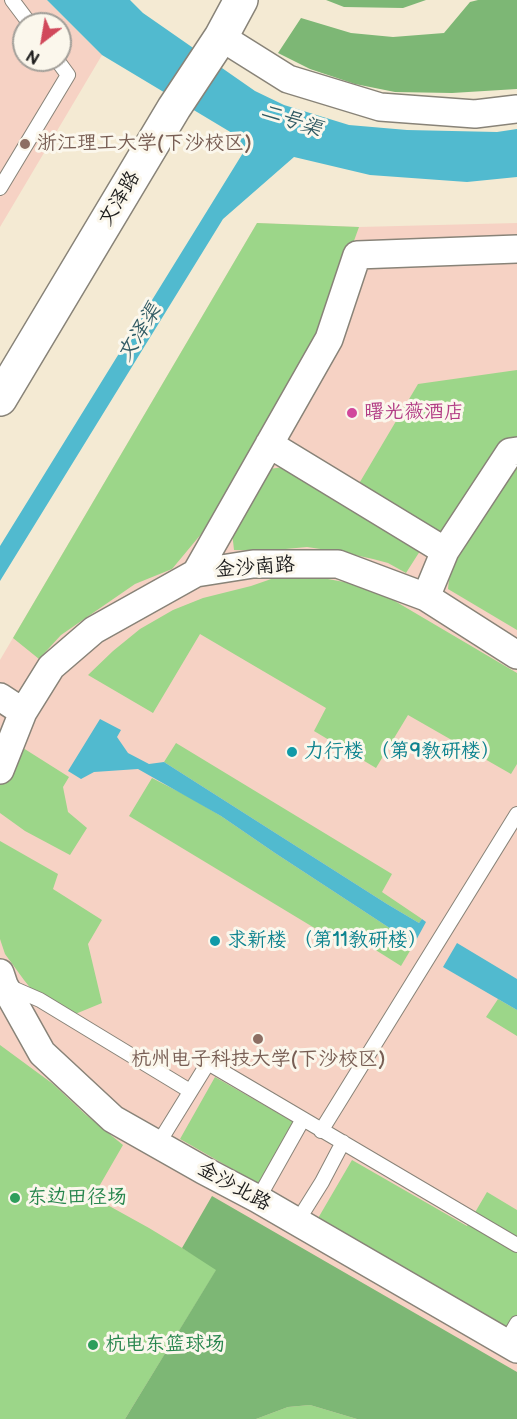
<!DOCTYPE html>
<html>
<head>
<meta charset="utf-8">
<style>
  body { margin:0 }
  #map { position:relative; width:517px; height:1419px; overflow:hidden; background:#f4ead3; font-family:"Balsamiq Sans",sans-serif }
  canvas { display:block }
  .north { position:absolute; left:12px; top:12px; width:60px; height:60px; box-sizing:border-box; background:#fbf7ec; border:2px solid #a29f99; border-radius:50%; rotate:211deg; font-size:16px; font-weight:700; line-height:24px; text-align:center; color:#1c1c1c }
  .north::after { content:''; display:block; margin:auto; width:21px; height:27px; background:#d1495b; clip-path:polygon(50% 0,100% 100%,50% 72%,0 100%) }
</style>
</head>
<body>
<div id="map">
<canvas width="517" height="1419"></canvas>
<div class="north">N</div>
</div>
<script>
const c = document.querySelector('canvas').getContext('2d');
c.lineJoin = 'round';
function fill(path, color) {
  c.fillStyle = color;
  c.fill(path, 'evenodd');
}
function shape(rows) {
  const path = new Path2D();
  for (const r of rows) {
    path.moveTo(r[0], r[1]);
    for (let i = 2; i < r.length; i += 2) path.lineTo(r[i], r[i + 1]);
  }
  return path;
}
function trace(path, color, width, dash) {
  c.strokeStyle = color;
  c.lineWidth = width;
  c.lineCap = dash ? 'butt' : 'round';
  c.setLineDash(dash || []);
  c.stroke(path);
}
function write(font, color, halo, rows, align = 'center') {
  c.font = font + ' "Balsamiq Sans","LXGW WenKai TC",sans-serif';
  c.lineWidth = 6;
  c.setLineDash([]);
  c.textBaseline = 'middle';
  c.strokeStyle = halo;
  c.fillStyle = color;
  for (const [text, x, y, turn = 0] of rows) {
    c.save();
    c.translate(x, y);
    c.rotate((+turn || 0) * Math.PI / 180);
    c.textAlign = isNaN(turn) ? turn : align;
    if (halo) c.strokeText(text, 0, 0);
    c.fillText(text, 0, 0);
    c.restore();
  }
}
fill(shape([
  [0,0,47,0,102,55,0,227],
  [24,24,60,24,60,60,24,60],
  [257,223,359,227,517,223,517,1419,0,1419,0,660]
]), '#f6d2c4');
fill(shape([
  [257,223,359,227,322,329,202,533,172,569,135,584,61,635,39,659,13,638],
  [517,370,517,440,441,536,357,487,418,384],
  [517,465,517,630,448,589,451,559],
  [284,467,420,551,406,573,388,563,373,559,341,552,307,547,264,551,234,550,232,532,269,469],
  [277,577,317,577,355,584,388,597,517,673,517,764,511,774,408,715,376,768,314,731,326,708,200,634,153,713,88,675,113,651,140,629,173,610,203,598,251,586],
  [12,741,69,777,63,787,68,812,87,828,70,855,25,831,0,813,0,770],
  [176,743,392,874,382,892,422,919,419,923,387,904,164,762],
  [152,778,189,797,221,816,275,853,414,944,401,966,347,932,341,944,129,816],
  [0,841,58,874,53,889,102,920,88,944,102,1003,68,1017,40,1000,24,980,5,954,0,939],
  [498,999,517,1010,517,1036,486,1017],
  [0,1045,53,1084,85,1114,123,1145,93,1197,149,1228,217,1269,125,1419,0,1419],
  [215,1077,297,1124,262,1186,180,1139],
  [352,1160,467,1226,487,1192,517,1210,517,1335,317,1220],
  [310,1405,357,1419,256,1419,288,1407]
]), '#9cd689');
fill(shape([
  [326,0,426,0,403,8,344,7],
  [478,0,517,0,517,89,452,93,395,92,355,84,310,69,278,53,301,18,351,33,393,37,444,33,470,2],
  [212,1196,517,1372,517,1419,357,1419,310,1405,288,1407,256,1419,125,1419,216,1270,182,1248]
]), '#7db775');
fill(shape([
  [47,0,130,0,143,13,255,91,284,105,349,125,407,130,497,132,517,129,517,177,467,182,370,175,294,157,223,219,0,581,0,546,246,148,232,133,102,55],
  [100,719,121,730,117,737,128,753,149,764,164,762,387,904,419,923,422,919,426,922,414,944,275,853,221,816,138,769,94,772,81,779,68,771],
  [457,943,517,979,517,1010,443,967]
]), '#51bacf');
const lane = shape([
  [12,0,30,24],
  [0,188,68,75,57,60],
  [8,986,40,1000,190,1091],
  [321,1131,517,814],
  [158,1144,208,1063,517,1245],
  [258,1199,303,1119],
  [297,1222,322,1182,343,1142],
  [506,1342,517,1323]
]);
const street = shape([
  [221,37,288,79,380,107,475,114,517,109],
  [269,444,445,551],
  [196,573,329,339,357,255,517,249],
  [426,597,445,551,510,452,517,451],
  [0,697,23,712],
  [0,770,23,712,51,667,94,630,196,573,253,564,338,564,426,597,517,655],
  [0,973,4,985,42,1053,113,1119,203,1170,258,1199,517,1349]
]);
const primary = shape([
  [0,399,174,108,221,37,241,0]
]);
trace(lane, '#888378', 16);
trace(street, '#888378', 30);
trace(primary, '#888378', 36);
trace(lane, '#fff', 14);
trace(street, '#fff', 27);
trace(primary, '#fff', 33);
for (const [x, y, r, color] of [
  [25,144,6,"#8d6e63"],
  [352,413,6,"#d1479c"],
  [292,752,6,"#0f9aa8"],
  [215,941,6,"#0f9aa8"],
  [258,1039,6,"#8d6e63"],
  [15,1198,6,"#2e9e5b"],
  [93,1345,6,"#2e9e5b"]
]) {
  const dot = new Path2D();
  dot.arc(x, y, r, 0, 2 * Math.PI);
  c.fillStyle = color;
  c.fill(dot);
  trace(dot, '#fbf7ec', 2);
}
write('20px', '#785e54', '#fbf7ec', [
  ["浙江理工大学(下沙校区)",37,144],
  ["杭州电子科技大学(下沙校区)",258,1060,"center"]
], 'left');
write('20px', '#1c1c1c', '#fbf7ec', [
  ["文泽路",120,199,-59],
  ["金沙南路",255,568,-4],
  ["金沙北路",234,1187,29]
]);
write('20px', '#b23c85', '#fbf7ec', [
  ["曙光薇酒店",364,413]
], 'left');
write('20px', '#0d838f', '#fbf7ec', [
  ["力行楼 （第9教研楼）",304,752],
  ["求新楼 （第11教研楼）",227,941]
], 'left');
write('20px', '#27864d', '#fbf7ec', [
  ["东边田径场",27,1198],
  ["杭电东篮球场",105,1345]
], 'left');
write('italic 21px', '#315b64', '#fbf7ec', [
  ["二号渠",291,121,19],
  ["文泽渠",140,333,-58]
]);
</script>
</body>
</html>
